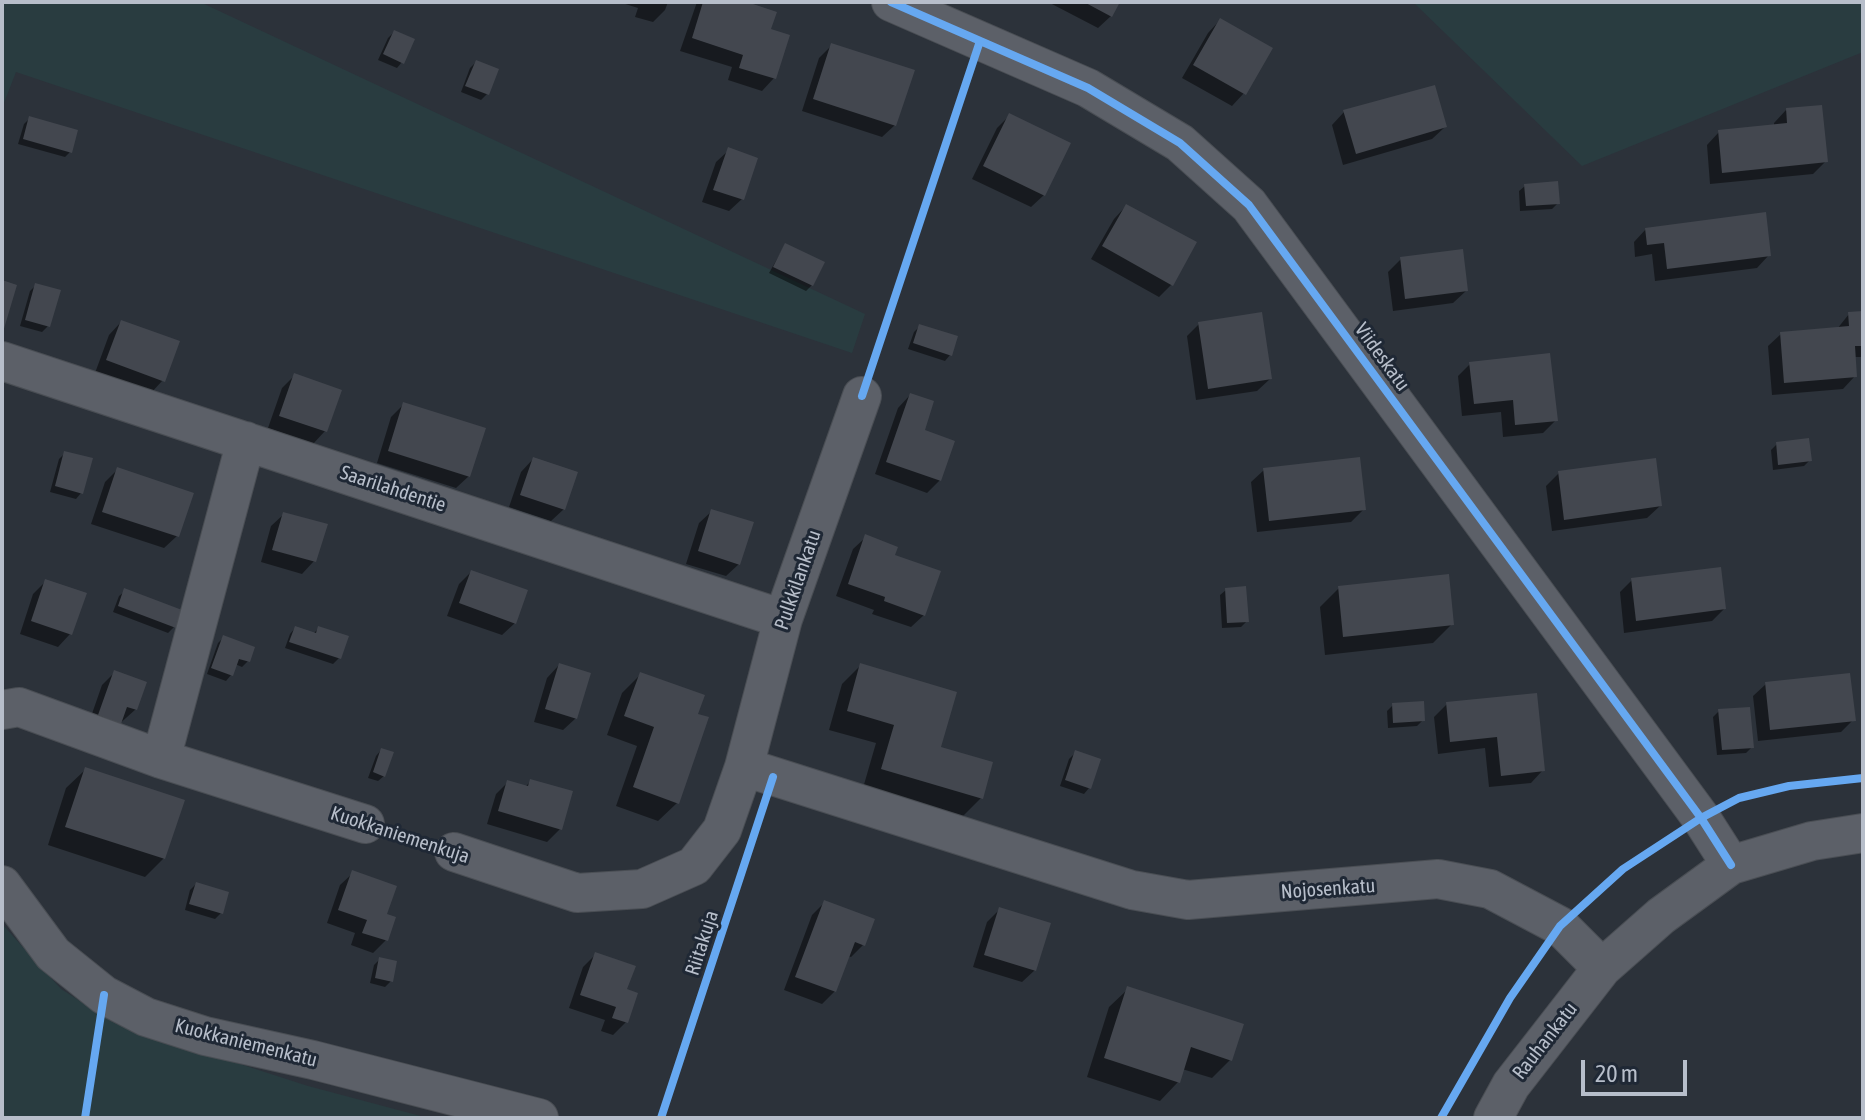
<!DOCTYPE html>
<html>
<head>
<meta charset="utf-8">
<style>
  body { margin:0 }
  #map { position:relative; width:1865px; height:1120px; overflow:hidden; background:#2c323a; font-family:"Asap Condensed",sans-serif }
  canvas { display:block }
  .frame { position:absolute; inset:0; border:4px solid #b7beca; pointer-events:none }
  .scale { position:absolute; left:1581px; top:1060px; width:106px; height:36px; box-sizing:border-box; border:4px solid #b7beca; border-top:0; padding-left:10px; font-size:24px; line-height:28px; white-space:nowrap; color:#b7beca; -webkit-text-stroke:6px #1f2835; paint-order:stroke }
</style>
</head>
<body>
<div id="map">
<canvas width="1865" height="1120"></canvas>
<div class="frame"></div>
<div class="scale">20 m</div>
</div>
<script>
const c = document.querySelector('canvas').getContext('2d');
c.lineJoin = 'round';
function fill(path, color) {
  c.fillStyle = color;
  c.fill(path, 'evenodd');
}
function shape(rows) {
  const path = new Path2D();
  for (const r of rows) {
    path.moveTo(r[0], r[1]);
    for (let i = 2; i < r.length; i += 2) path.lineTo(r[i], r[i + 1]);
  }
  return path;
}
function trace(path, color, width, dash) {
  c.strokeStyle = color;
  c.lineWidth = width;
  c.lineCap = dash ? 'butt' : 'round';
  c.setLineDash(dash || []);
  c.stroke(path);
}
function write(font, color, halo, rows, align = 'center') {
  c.font = font + ' "Asap Condensed",sans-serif';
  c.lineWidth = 6;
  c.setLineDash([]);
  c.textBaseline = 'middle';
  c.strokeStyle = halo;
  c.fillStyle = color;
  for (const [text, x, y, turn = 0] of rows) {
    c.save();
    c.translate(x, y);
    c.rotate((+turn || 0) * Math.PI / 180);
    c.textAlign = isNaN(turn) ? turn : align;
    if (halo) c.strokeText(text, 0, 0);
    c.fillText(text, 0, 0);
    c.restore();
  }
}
fill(shape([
  [2,2,200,2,865,314,852,353,16,72,2,108],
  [1413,2,1863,2,1863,52,1582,166],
  [2,924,61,989,116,1024,308,1086,428,1118,2,1118]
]), '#293c40');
fill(shape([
  [619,2,668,2,665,10,653,22,635,17,638,8],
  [697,2,741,2,774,78,762,91,728,80,732,67,680,51],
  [1048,2,1118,2,1111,16,1098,28],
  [1220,20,1244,93,1232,106,1182,78,1208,33],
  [394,32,402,62,397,68,378,60,388,38],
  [832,45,895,125,882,137,802,111,819,58],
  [476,62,487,94,481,100,461,92,470,68],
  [1786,110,1826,161,1813,174,1710,184,1707,145,1719,132,1774,127,1774,123],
  [1344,112,1445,127,1432,139,1343,165,1332,125],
  [1009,116,1044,195,1031,207,972,179,997,128],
  [29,119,70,152,65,157,18,144,24,124],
  [729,150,742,199,729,211,702,202,716,162],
  [1525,186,1558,203,1552,209,1520,211,1519,191],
  [1126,206,1172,284,1159,297,1091,259,1114,219],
  [1646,229,1769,255,1757,268,1655,281,1652,254,1635,257,1634,242],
  [785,245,812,285,806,291,769,273],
  [1401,259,1466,291,1453,303,1393,311,1388,272],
  [36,285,48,326,42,332,20,326,30,291],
  [1863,313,1863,357,1854,357,1855,376,1843,389,1772,395,1768,346,1781,334,1837,329,1849,314],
  [121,322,163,380,151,393,95,373,109,335],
  [1199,324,1270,379,1257,391,1196,400,1187,336],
  [920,326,950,355,945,361,908,349,914,332],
  [1470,364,1556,420,1543,433,1503,437,1501,412,1462,416,1458,376],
  [294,376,339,391,325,431,313,444,268,428,282,388],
  [910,395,940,480,927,493,875,474,898,408],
  [404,404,469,476,456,488,377,463,391,417],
  [1777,444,1810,460,1804,466,1773,470,1771,450],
  [65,453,81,493,76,499,50,492,59,459],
  [533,459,564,509,551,521,509,507,521,472],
  [118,469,177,536,164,548,91,524,105,482],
  [1264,470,1363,510,1351,522,1257,532,1251,482],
  [1559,473,1660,506,1647,518,1552,531,1546,486],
  [712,511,739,564,726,576,686,564,699,523],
  [284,514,314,561,302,574,261,562,271,526],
  [866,537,893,556,924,615,911,627,872,614,874,610,836,596,853,549],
  [471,572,515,623,502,635,447,616,459,584],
  [1632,580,1724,609,1712,621,1624,633,1620,592],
  [46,581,70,634,58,647,20,634,33,594],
  [1339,588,1452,624,1433,643,1325,655,1320,607],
  [1226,590,1247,621,1241,627,1222,628,1220,595],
  [125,591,174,627,168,633,113,612,119,596],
  [295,628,313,634,319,628,339,658,333,664,285,648,290,634],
  [224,637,248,661,242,667,235,664,231,675,226,681,207,674,218,643],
  [559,665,576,718,563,730,534,722,547,678],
  [861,665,981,798,962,817,863,788,876,743,829,730,842,684],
  [114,673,136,709,107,735,87,728,102,685],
  [641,674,677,803,658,821,616,806,637,746,607,735,622,693],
  [1766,684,1853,720,1841,732,1758,741,1753,696],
  [1535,695,1543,770,1531,783,1489,787,1485,748,1438,754,1434,717,1447,704],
  [1393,705,1423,720,1417,726,1388,728,1387,711],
  [1719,711,1752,747,1746,753,1717,755,1713,717],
  [381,750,384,776,378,781,368,778,376,756],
  [1075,753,1089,788,1084,794,1060,786,1069,759],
  [85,770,164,858,145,877,48,845,66,788],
  [531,781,560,829,547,842,487,824,496,794,508,782,525,787],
  [353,873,384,915,386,940,373,953,351,945,355,933,327,923,340,885],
  [196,884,221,913,215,919,185,910,190,890],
  [824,903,863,945,851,957,847,956,835,991,822,1004,784,990,812,915],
  [999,910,1035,970,1022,982,973,967,987,922],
  [596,954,625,990,626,1022,613,1035,601,1031,605,1020,569,1008,583,967],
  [380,959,391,981,385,987,370,983,374,965],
  [1128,989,1230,1060,1212,1078,1182,1069,1178,1082,1160,1101,1087,1077,1109,1007]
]), '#0007');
fill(shape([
  [703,2,747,2,777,12,771,29,790,35,776,79,739,68,743,55,692,38],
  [1084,2,1120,2,1112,17],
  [1220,18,1273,48,1246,95,1193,65],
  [394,30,415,39,404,64,383,54],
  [831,43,915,70,896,126,813,99],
  [476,60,499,69,489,95,465,86],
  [1435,85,1447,127,1356,154,1343,110],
  [1822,105,1828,162,1722,173,1718,130,1787,123,1786,108],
  [1009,113,1071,143,1045,196,983,166],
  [29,116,78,130,72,153,23,139],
  [728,147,758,158,744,200,713,190],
  [1558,181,1560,204,1526,206,1524,184],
  [1126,204,1197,242,1173,286,1102,246],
  [1766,212,1771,256,1667,269,1664,243,1647,245,1645,228],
  [785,243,825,262,813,286,773,267],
  [1463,249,1468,291,1405,299,1400,257],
  [2,280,17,285,3,332,2,332],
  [35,283,61,290,50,327,25,320],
  [1863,311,1863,346,1855,346,1857,377,1784,383,1780,332,1849,326,1848,312],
  [1262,312,1272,379,1208,389,1198,322],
  [121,320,180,341,165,382,106,360],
  [919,324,958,336,952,356,913,343],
  [1550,353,1558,421,1515,425,1513,400,1474,404,1469,362],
  [294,373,342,390,327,432,279,416],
  [910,393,934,401,925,430,955,441,941,481,886,462],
  [403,402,486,428,470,477,388,451],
  [1809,438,1812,461,1778,465,1776,442],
  [64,451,93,458,83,494,55,486],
  [533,457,578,472,565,510,520,495],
  [1360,457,1366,510,1269,521,1263,468],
  [1656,458,1662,506,1564,520,1558,471],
  [117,467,194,493,179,537,102,512],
  [711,509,754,522,740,565,698,551],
  [283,512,328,524,316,562,272,550],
  [865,534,898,547,895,555,941,571,925,616,884,601,885,597,848,584],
  [1721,567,1726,609,1636,621,1631,578],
  [471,570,528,590,516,624,459,603],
  [1449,574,1454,625,1343,637,1338,586],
  [45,579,87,593,72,635,31,621],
  [1246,586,1249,622,1227,623,1225,588],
  [124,588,182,610,176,628,118,606],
  [295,626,316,633,318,626,349,636,341,659,289,642],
  [223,635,255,647,250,662,239,659,233,676,211,668],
  [559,663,591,673,577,719,545,709],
  [860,663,957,692,941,747,993,762,983,799,881,769,894,725,847,711],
  [114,670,147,682,137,710,127,707,121,724,98,715],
  [640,672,705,695,698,714,709,717,679,804,633,787,654,727,624,716],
  [1850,673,1856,721,1770,730,1765,682],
  [1537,693,1545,771,1501,776,1497,737,1450,742,1446,702],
  [1424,701,1425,721,1393,723,1392,703],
  [1750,707,1754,748,1722,750,1718,709],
  [381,748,394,752,385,777,373,772],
  [1075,750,1101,759,1091,789,1065,780],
  [85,767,185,800,165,859,65,827],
  [530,779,573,791,562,830,498,811,507,780,528,786],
  [352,870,397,886,387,914,396,917,388,941,362,933,367,920,338,910],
  [196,882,229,892,223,914,189,904],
  [824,900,875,919,865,946,855,942,836,992,795,977],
  [999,907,1051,923,1036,971,984,955],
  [595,952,636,966,627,989,638,993,628,1023,612,1018,616,1007,580,995],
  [379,957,397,961,393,982,375,978],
  [1127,986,1244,1024,1232,1061,1191,1047,1180,1083,1104,1058]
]), '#43474f');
const minor = shape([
  [891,2,1088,88,1180,143,1249,205,1701,818,1731,865],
  [2,361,783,619],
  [2,710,19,707,161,759,365,824],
  [161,759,246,441],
  [744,767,1132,890,1188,900,1438,879,1490,889,1560,926,1602,968],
  [454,852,577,893,642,889,694,866,722,830,744,767,783,619,862,396],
  [2,885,53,954,104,995,146,1017,205,1036,313,1060,539,1118],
  [1493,1118,1511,1085,1602,968,1661,916,1731,865,1812,841,1863,833]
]);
trace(minor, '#4a4e54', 40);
trace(shape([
  [85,1118,98,1031]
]), '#595f65', 5, [6, 6]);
trace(minor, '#5c6068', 38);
trace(shape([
  [891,2,1088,88,1180,143,1249,205,1701,818,1731,865],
  [862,396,980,41],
  [85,1118,104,995],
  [661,1118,773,777],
  [1441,1118,1510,998,1560,926,1623,869,1701,818,1739,798,1789,786,1863,778]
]), '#66a8f1', 8);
write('20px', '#b7beca', '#1f2835', [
  ["Viideskatu",1382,357,54],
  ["Saarilahdentie",393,489,18],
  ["Pulkkilankatu",798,580,-71],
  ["Kuokkaniemenkuja",400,835,18],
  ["Nojosenkatu",1328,889,-4],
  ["Riitakuja",702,943,-72],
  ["Rauhankatu",1545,1041,-52],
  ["Kuokkaniemenkatu",246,1043,14]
]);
</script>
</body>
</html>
